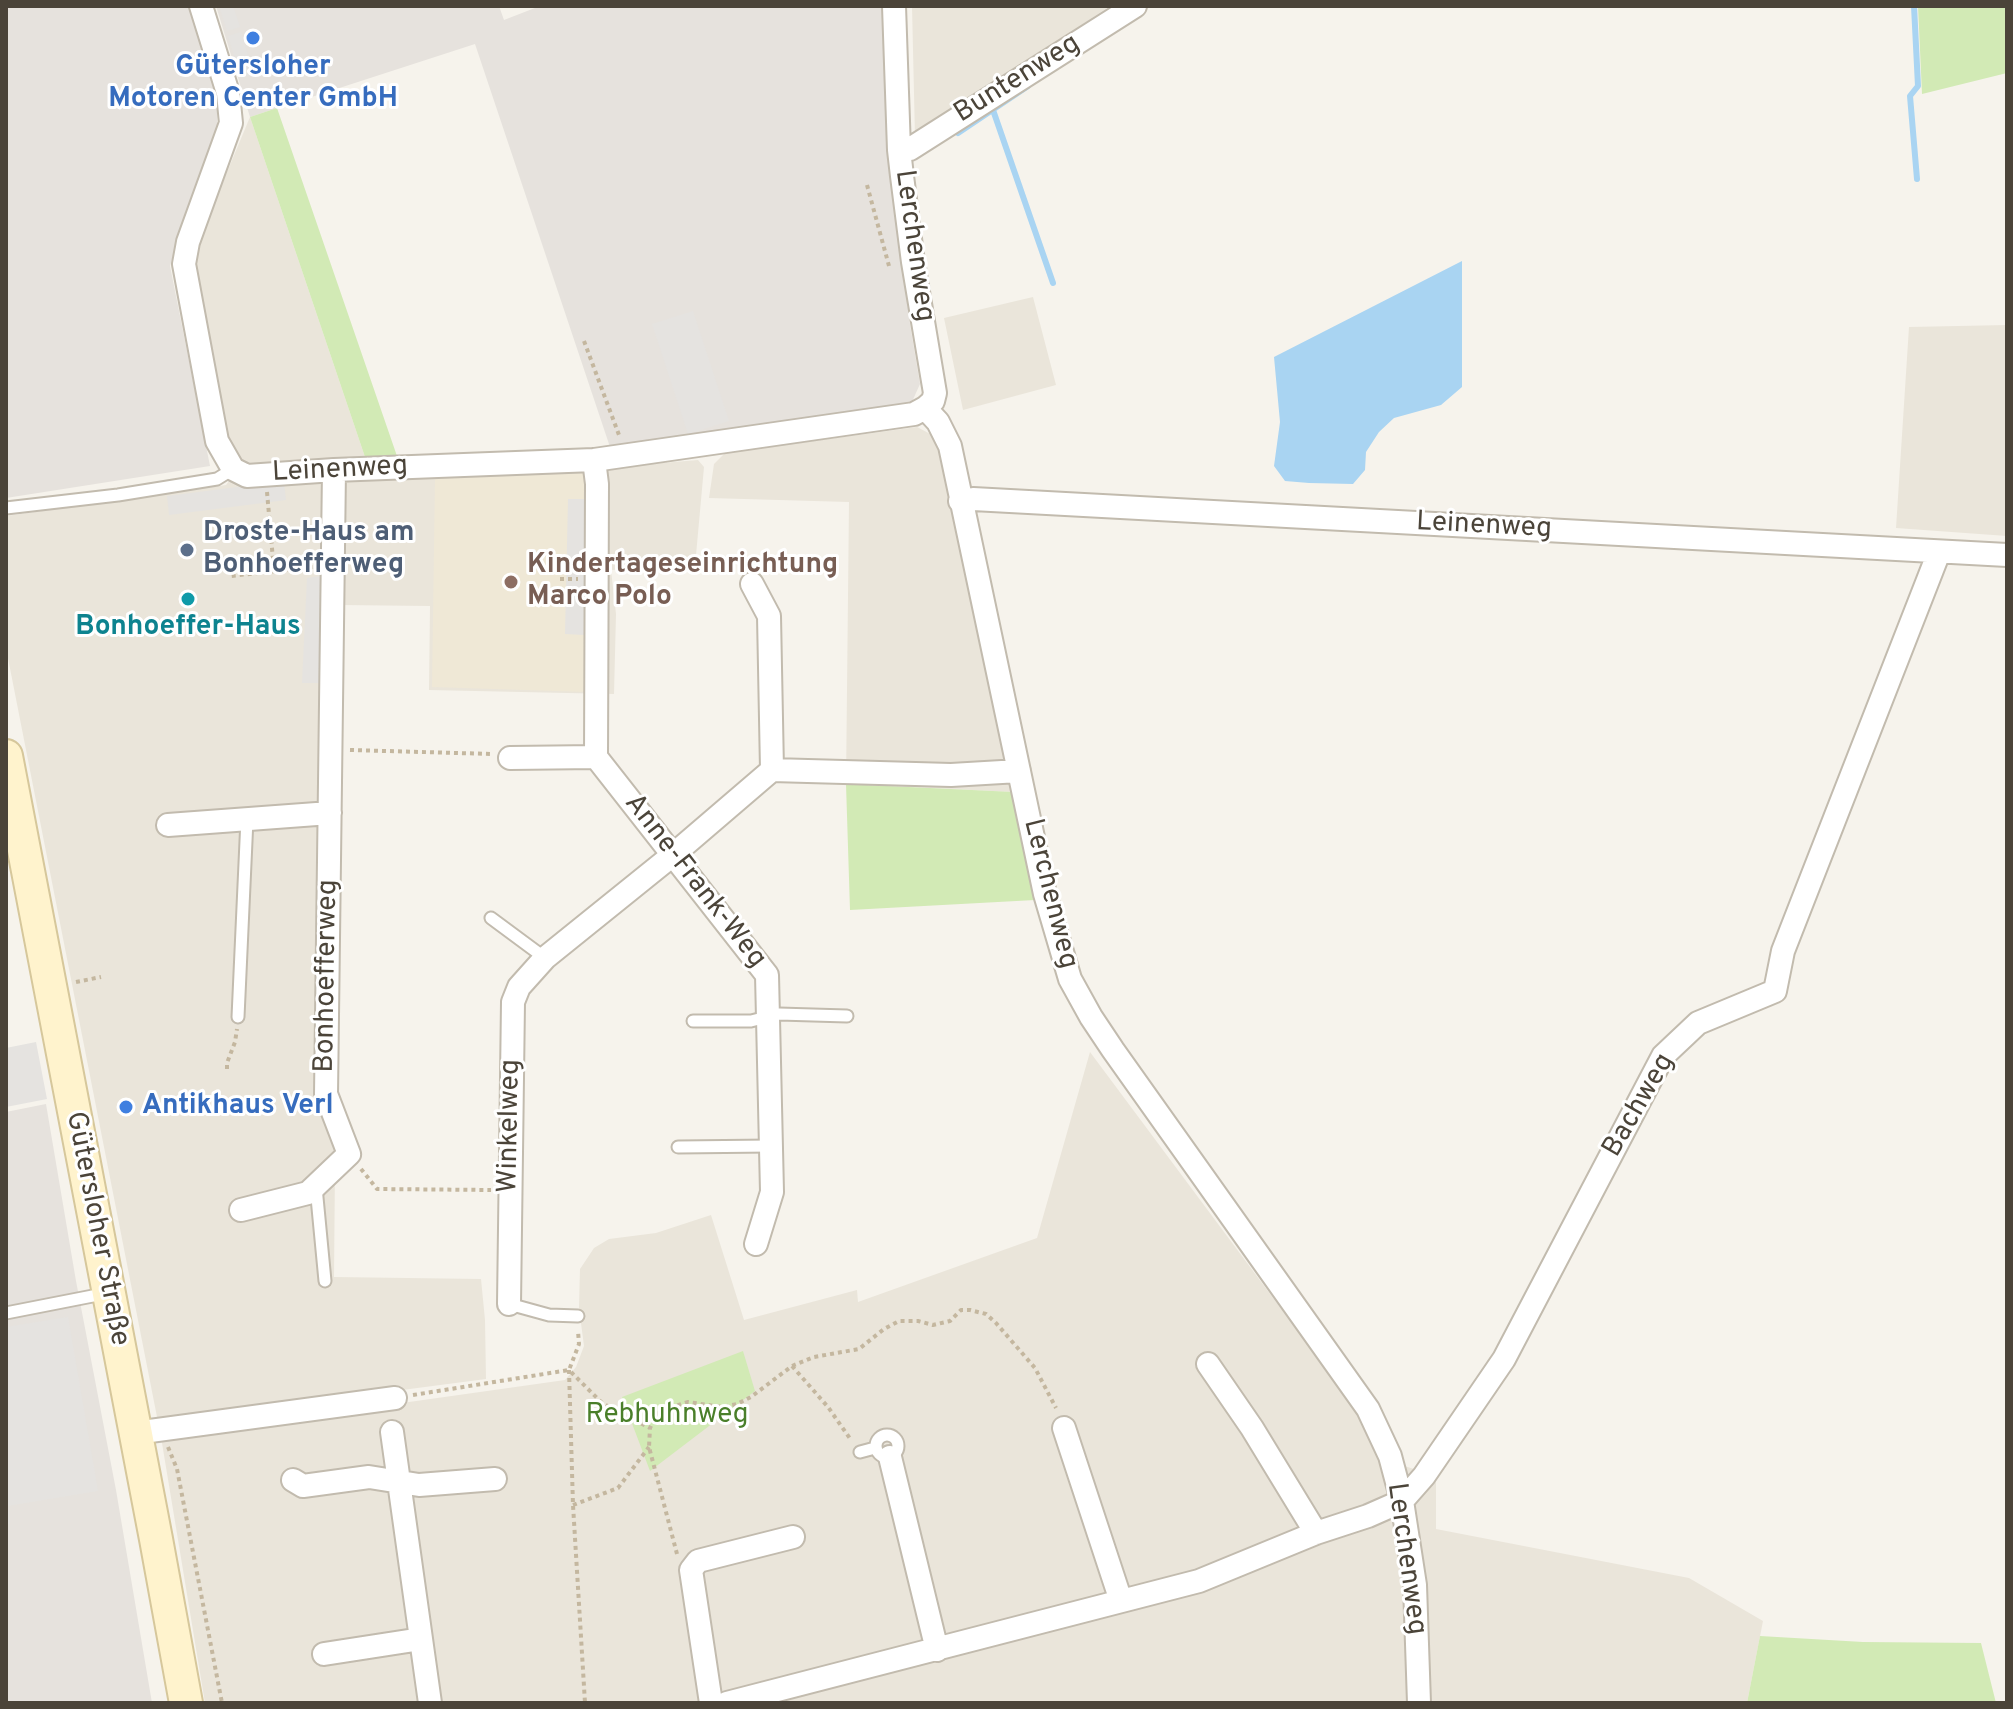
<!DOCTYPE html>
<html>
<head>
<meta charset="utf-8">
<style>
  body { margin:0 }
  #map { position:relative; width:2013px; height:1709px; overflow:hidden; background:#f6f3ec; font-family:Overpass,sans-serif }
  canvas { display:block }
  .frame { position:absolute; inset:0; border:8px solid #4b4439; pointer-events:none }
</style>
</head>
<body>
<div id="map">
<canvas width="2013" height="1709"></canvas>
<div class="frame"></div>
</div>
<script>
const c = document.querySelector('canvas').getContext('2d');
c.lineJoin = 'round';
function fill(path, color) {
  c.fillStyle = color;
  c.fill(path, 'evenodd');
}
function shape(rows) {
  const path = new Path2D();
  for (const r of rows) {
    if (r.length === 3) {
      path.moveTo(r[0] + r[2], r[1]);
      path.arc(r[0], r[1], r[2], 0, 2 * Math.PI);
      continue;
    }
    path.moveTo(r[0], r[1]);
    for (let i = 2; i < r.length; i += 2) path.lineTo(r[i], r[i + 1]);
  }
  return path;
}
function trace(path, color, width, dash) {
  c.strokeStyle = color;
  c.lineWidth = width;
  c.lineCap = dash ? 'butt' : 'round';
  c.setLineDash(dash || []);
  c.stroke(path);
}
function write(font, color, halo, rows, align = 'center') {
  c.font = font + ' Overpass,sans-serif';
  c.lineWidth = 6;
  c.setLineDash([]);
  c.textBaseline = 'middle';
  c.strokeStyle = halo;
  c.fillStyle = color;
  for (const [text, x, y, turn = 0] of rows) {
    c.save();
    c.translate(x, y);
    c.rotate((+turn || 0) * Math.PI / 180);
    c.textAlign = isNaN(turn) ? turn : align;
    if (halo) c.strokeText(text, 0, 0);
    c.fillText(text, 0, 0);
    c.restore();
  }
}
fill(shape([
  [912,6,1110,6,915,137],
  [250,117,366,460,590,469,698,460,704,467,695,566,611,570,616,614,614,694,429,690,430,606,340,605,334,1277,481,1279,485,1320,486,1379,158,1422,6,648,6,516,226,485,243,463,225,437,193,265,197,244],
  [1033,297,1056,385,963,410,944,318],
  [2007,325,2007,536,1896,528,1909,327],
  [917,427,936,437,1014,792,846,784,849,502,709,498,714,464,725,453],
  [1090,1052,1358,1412,1379,1458,1436,1476,1436,1529,1689,1578,1763,1621,1747,1703,205,1703,161,1437,565,1380,576,1367,584,1346,579,1308,580,1269,594,1248,609,1239,656,1233,711,1215,744,1320,857,1290,858,1302,1037,1238]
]), '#eae5da');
fill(shape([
  [6,6,191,6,218,94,217,126,184,219,170,266,210,466,6,498],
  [216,6,499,6,504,20,540,6,882,6,889,157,910,324,920,384,911,404,611,450,475,44,250,117],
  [46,1104,76,1281,116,1490,152,1703,6,1703,6,1112]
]), '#e6e2dd');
fill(shape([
  [589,473,586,692,432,687,435,477]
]), '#efe8d6');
fill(shape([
  [1918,6,2007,6,2007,73,1922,94],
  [277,108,398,459,366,460,250,117],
  [846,784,1014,792,1035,900,850,910],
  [743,1351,755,1391,650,1471,622,1397],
  [1760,1636,1863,1642,1981,1643,1996,1703,1747,1703]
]), '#d2eab5');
fill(shape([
  [219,6,233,6,240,27,227,31],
  [241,32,254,74,241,78,228,36],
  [693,311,729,421,688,434,652,324],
  [284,481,286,500,169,515,167,496],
  [568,499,587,499,584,635,565,634],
  [327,575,325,683,302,683,307,578],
  [36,1042,47,1099,6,1107,6,1048],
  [68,1317,98,1491,8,1506,10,1524,6,1524,6,1327]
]), '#e5e3e0');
fill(shape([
  [1462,261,1462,387,1441,405,1394,418,1379,432,1366,452,1365,470,1353,484,1309,483,1285,481,1274,466,1280,422,1274,357]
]), '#a9d4f2');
trace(shape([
  [1914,6,1918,86,1910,96,1917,179],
  [993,110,1053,283],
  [958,133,1028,86]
]), '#a9d4f2', 6);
const service = shape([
  [6,508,118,495,217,479,233,469],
  [491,918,545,958],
  [238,1017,247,819],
  [693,1021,751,1021,779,1014,847,1016],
  [678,1147,771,1146],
  [316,1187,325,1281],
  [509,1304,549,1315,578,1316],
  [6,1313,108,1293],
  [887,1446,11],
  [860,1452,875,1448]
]);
const minor = shape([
  [201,6,228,93,231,123,188,242,184,264,217,441,233,469,247,476,334,470,594,460,914,414,925,408,933,401,935,393,913,262,902,176,899,150,894,6],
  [899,150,910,149,1135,6],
  [925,408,938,422,950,446,1045,894,1070,979,1091,1017,1113,1050,1368,1409,1390,1456,1402,1501,1415,1585,1419,1703],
  [594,460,597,484,596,757,767,975,772,1192,756,1244],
  [960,501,973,499,2007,555],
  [510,758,596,757],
  [772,770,951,775,1019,771],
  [168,825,330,813],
  [241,1210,308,1193,349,1154,326,1094,334,470],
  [509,1304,513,1002,519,987,545,958,674,854,772,770,769,616,752,584],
  [1208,1364,1252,1428,1316,1533],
  [1064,1428,1121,1601],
  [392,1432,430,1703],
  [135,1433,395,1398],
  [890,1457,937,1650],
  [293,1480,303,1486,369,1477,419,1485,495,1479],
  [324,1654,421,1639],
  [711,1703,691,1570,698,1561,793,1537],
  [727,1703,1199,1581,1316,1533,1368,1516,1402,1501,1424,1476,1504,1359,1663,1056,1698,1023,1775,991,1783,951,1939,552]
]);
const secondary = shape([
  [6,756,156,1539,186,1703]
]);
trace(service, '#c2bbae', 15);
trace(minor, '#c2bbae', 26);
trace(secondary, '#d6c79b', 36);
trace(shape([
  [867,185,889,266],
  [584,341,619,435],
  [267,492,274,571],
  [229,569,231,576,313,567],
  [560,579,578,579],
  [350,750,493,754],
  [76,982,101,977],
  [227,1069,227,1063,235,1042,237,1029],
  [361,1169,377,1189,491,1190],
  [792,1366,828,1407,851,1440],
  [569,1370,573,1505,585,1703],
  [571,1372,602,1403,650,1428],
  [413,1395,569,1370,579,1344,578,1331],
  [168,1447,177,1469,222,1703],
  [573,1505,618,1488,649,1447],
  [677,1554,649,1447,650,1428,659,1411,688,1402,722,1407,737,1404,751,1397,792,1366,814,1357,859,1349,884,1329,899,1321,918,1321,933,1325,950,1321,961,1310,970,1310,986,1314,996,1323,1035,1368,1056,1408]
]), '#c4b79f', 4, [4, 4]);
trace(service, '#fff', 11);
trace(minor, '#fff', 22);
trace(secondary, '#fff3cd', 32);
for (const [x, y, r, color] of [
  [253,38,8,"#3f7fe0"],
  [187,550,8,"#5c6f8a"],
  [511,582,8,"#8d6e63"],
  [188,599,8,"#0f9aa8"],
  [126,1107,8,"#3f7fe0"]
]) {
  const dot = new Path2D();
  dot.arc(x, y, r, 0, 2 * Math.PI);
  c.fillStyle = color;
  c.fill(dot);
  trace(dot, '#fff', 3);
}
write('bold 28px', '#366cbe', '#fff', [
  ["Gütersloher",253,68],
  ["Motoren Center GmbH",253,100],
  ["Antikhaus Verl",142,1107,"left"]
]);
write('28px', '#4b4439', '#fff', [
  ["Buntenweg",1018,80,-32],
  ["Lerchenweg",913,246,82],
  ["Leinenweg",340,471,-3],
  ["Leinenweg",1484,527,3],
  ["Anne-Frank-Weg",694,882,52],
  ["Lerchenweg",1049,894,76],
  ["Bonhoefferweg",328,976,-89],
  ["Bachweg",1640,1106,-60],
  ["Winkelweg",511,1126,-89],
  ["Gütersloher Straße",96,1229,79],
  ["Lerchenweg",1405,1559,82]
]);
write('bold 28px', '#4e5e75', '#fff', [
  ["Droste-Haus am",203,534],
  ["Bonhoefferweg",203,566]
], 'left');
write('bold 28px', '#785e54', '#fff', [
  ["Kindertageseinrichtung",527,566],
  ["Marco Polo",527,598]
], 'left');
write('bold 28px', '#0d838f', '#fff', [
  ["Bonhoeffer-Haus",188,628]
]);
write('28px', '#4a7f2a', '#fff', [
  ["Rebhuhnweg",667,1416]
]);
</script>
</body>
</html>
